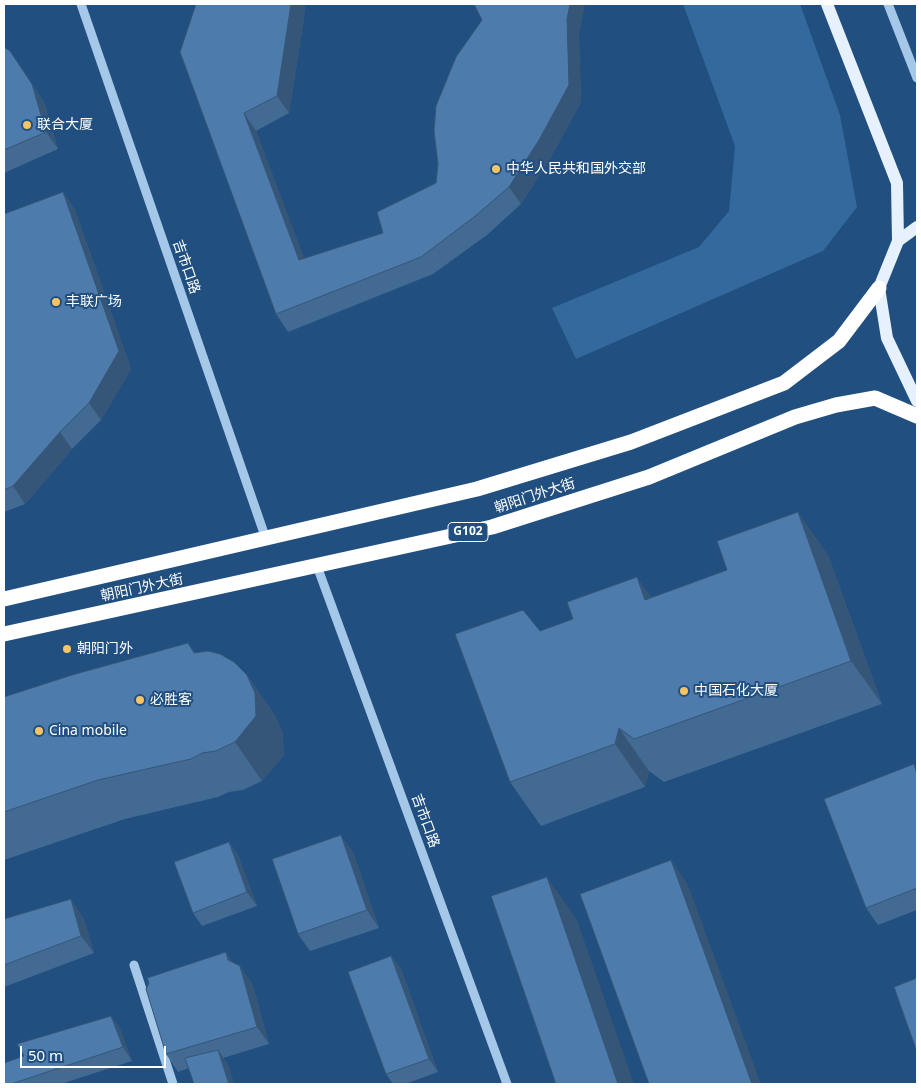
<!DOCTYPE html>
<html>
<head>
<meta charset="utf-8">
<style>
  body { margin:0 }
  #map { position:relative; width:921px; height:1088px; overflow:hidden; background:#204f80; font-family:"Noto Sans",sans-serif }
  canvas { display:block }
  .frame { position:absolute; inset:0; border:5px solid #fff; pointer-events:none }
  .scale { position:absolute; left:20px; top:1046px; width:146px; height:22px; box-sizing:border-box; border:2px solid #fff; border-top:0; padding-left:6px; font-size:15px; line-height:18px; white-space:nowrap; color:#fff; -webkit-text-stroke:4px #204f80; paint-order:stroke }
</style>
</head>
<body>
<div id="map">
<canvas width="921" height="1088"></canvas>
<div class="frame"></div>
<div class="scale">50 m</div>
</div>
<script>
const c = document.querySelector('canvas').getContext('2d');
c.lineJoin = 'round';
function fill(path, color) {
  c.fillStyle = color;
  c.fill(path, 'evenodd');
}
function shape(rows) {
  const path = new Path2D();
  for (const r of rows) {
    path.moveTo(r[0], r[1]);
    for (let i = 2; i < r.length; i += 2) path.lineTo(r[i], r[i + 1]);
  }
  return path;
}
function trace(path, color, width, dash) {
  c.strokeStyle = color;
  c.lineWidth = width;
  c.lineCap = dash ? 'butt' : 'round';
  c.setLineDash(dash || []);
  c.stroke(path);
}
function write(font, color, halo, rows, align = 'center') {
  c.font = font + ' "Noto Sans","Noto Sans SC",sans-serif';
  c.lineWidth = 4;
  c.setLineDash([]);
  c.textBaseline = 'middle';
  c.strokeStyle = halo;
  c.fillStyle = color;
  for (const [text, x, y, turn = 0] of rows) {
    c.save();
    c.translate(x, y);
    c.rotate((+turn || 0) * Math.PI / 180);
    c.textAlign = isNaN(turn) ? turn : align;
    if (halo) c.strokeText(text, 0, 0);
    c.fillText(text, 0, 0);
    c.restore();
  }
}
fill(shape([
  [683,4,800,4,840,115,857,207,823,251,576,359,552,308,699,247,729,211,735,146]
]), '#34699e');
trace(shape([
  [81,4,266,539],
  [888,4,917,78],
  [317,566,507,1084],
  [134,965,173,1084]
]), '#a5c7e8', 9);
trace(shape([
  [827,4,897,183,898,241,879,288,887,338,917,401],
  [898,241,917,227]
]), '#e7f1fd', 12);
trace(shape([
  [4,599,477,489,631,442,784,383,839,341,879,288],
  [4,634,492,527,649,477,795,417,836,405,875,398,917,416]
]), '#fff', 15);
fill(shape([
  [196,4,305,4,304,18,289,113,256,131,304,259,383,233,436,183,579,36,581,102,551,157,521,204,487,235,433,274,288,332,276,314],
  [4,47,10,51,44,102,58,149,4,173],
  [63,192,75,210,131,369,101,420,72,449,25,504,4,512,4,214],
  [828,555,882,704,664,782,649,771,645,787,541,826,510,782,540,631,651,597],
  [188,643,195,653,247,675,274,714,282,731,284,755,262,781,243,790,229,792,218,797,125,819,4,860,4,697],
  [917,770,917,910,878,925,866,908],
  [229,842,238,855,257,906,202,926,193,913],
  [353,852,379,928,310,951,298,934],
  [83,917,94,953,4,987,4,919],
  [391,956,401,969,438,1072,405,1084,393,1084,386,1074],
  [233,963,252,983,269,1044,223,1058,227,1063,234,1084,194,1084,189,1068,178,1072,166,1054],
  [111,1016,120,1029,132,1061,61,1084,4,1084,24,1056]
]), '#426a93');
fill(shape([
  [291,4,305,4,304,18,289,113,277,96],
  [570,4,585,4,579,36,581,102,551,157,521,204,509,187,567,19],
  [10,51,44,102,58,149,46,132],
  [244,113,256,131,312,278,299,260],
  [63,192,75,210,131,369,101,420,89,403],
  [60,432,72,449,25,504,13,486],
  [798,512,828,555,882,704,851,661],
  [637,577,667,620,645,600],
  [247,675,274,714,282,731,284,755,262,781,235,742],
  [619,728,649,771,645,787,615,744],
  [341,835,353,852,379,928,367,910],
  [229,842,238,855,257,906,247,892],
  [671,860,688,885,761,1084,752,1084],
  [547,877,577,920,634,1084,618,1084],
  [71,899,83,917,94,953,81,936],
  [226,952,238,969,228,960],
  [391,956,401,969,438,1072,429,1059],
  [240,966,252,983,269,1044,257,1027],
  [111,1016,120,1029,132,1061,123,1047],
  [218,1050,227,1063,234,1084,229,1084]
]), '#365678');
const building = shape([
  [196,4,291,4,277,96,244,113,299,260,383,233,377,212,436,183,438,164,434,131,436,106,456,57,482,20,474,4,570,4,567,19,569,85,539,140,509,187,474,217,421,257,276,314,180,52,196,4],
  [4,47,10,51,32,84,46,132,4,150,4,47],
  [63,192,119,351,89,403,60,432,13,486,4,490,4,214,63,192],
  [798,512,851,661,634,739,619,728,615,744,510,782,455,634,523,610,540,631,573,619,567,602,637,577,645,600,727,570,717,541,798,512],
  [188,643,194,653,208,651,220,654,234,662,247,675,255,693,256,716,235,742,216,751,202,753,191,759,98,780,4,812,4,697,72,675,188,643],
  [914,764,917,774,917,888,866,908,824,799,914,764],
  [341,835,367,910,298,934,272,859,341,835],
  [229,842,247,892,193,913,174,862,229,842],
  [671,860,752,1084,649,1084,580,894,671,860],
  [547,877,618,1084,556,1084,491,896,547,877],
  [71,899,81,936,4,965,4,919,71,899],
  [226,952,228,960,240,966,257,1027,166,1054,146,989,149,983,147,978,226,952],
  [391,956,429,1059,386,1074,348,972,391,956],
  [917,978,917,1052,894,987,917,978],
  [111,1016,123,1047,11,1084,4,1084,4,1063,24,1056,17,1044,111,1016],
  [218,1050,229,1084,194,1084,185,1058,218,1050]
]);
fill(building, '#4d7bab');
trace(building, '#365678', 1);
for (const [x, y, r, color] of [
  [27,125,5,"#f5c466"],
  [496,169,5,"#f5c466"],
  [56,302,5,"#f5c466"],
  [67,649,5,"#f5c466"],
  [684,691,5,"#f5c466"],
  [140,700,5,"#f5c466"],
  [39,731,5,"#f5c466"]
]) {
  const dot = new Path2D();
  dot.arc(x, y, r, 0, 2 * Math.PI);
  c.fillStyle = color;
  c.fill(dot);
  trace(dot, '#204f80', 2);
}
for (const [x, y, w] of [
  [468,532,40]
]) {
  const box = new Path2D();
  box.roundRect(x - w / 2, y - 9.5, w, 19, 4);
  c.fillStyle = '#204f80';
  c.fill(box);
  trace(box, '#fff', 1);
}
write('bold 12px', '#fff', null, [
  ["G102",468,532]
]);
write('14px', '#fff', '#204f80', [
  ["联合大厦",37,125],
  ["中华人民共和国外交部",506,169],
  ["丰联广场",66,302],
  ["朝阳门外",77,649],
  ["中国石化大厦",694,691],
  ["必胜客",150,700],
  ["Cina mobile",49,731]
], 'left');
write('14px', '#fff', '#204f80', [
  ["吉市口路",186,267,71],
  ["朝阳门外大街",535,496,-18],
  ["朝阳门外大街",142,588,-12],
  ["吉市口路",425,821,70]
]);
</script>
</body>
</html>
